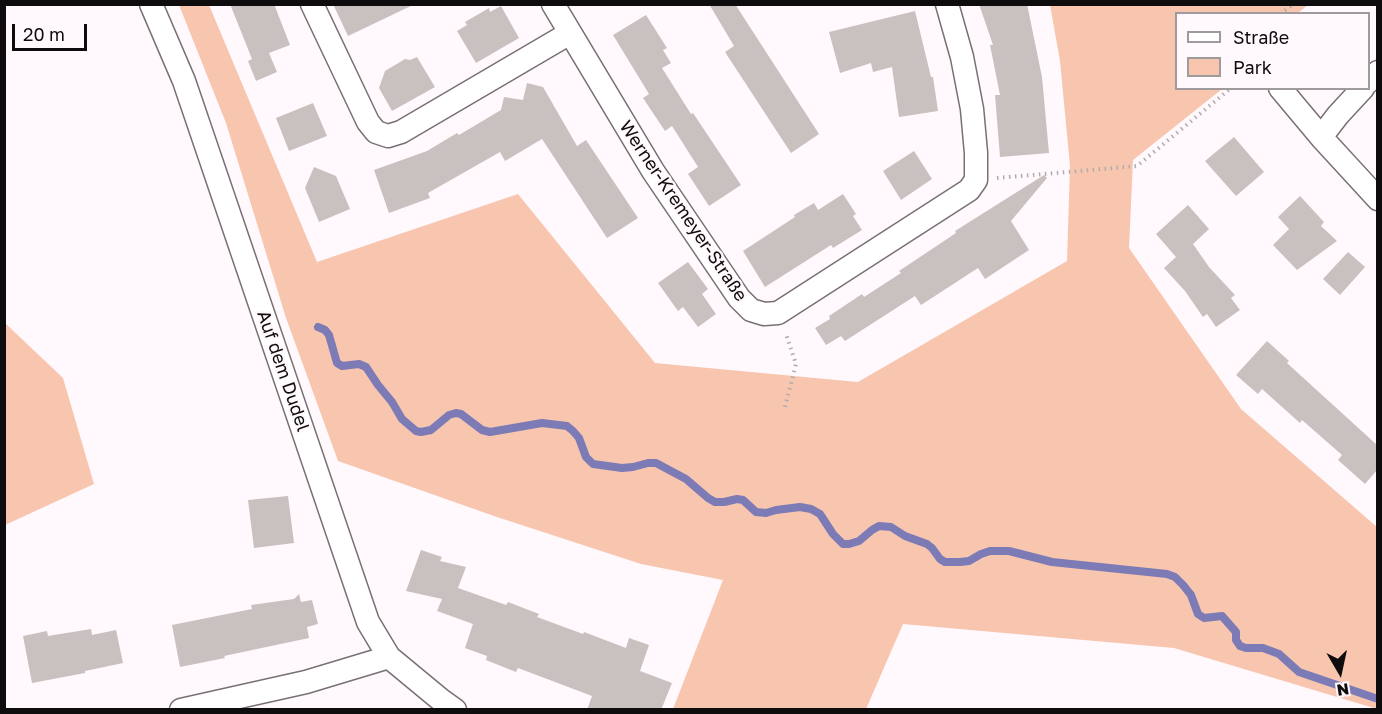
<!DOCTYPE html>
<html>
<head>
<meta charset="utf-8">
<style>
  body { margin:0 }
  #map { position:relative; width:1382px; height:714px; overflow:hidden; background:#fff8fc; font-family:"Golos Text",sans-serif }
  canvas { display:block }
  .frame { position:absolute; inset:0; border:6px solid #0f0c0d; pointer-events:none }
  .legend { position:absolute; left:1175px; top:12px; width:195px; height:78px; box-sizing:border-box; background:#fff8fc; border:2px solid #9f9a9c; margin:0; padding:8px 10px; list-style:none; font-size:18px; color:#0f0c0d }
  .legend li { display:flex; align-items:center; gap:12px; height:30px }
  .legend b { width:30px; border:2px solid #9f9a9c }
  .north { position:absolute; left:1310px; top:642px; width:60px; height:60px; -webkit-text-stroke:4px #fff8fc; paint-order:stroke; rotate:171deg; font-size:16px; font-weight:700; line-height:24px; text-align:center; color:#0f0c0d }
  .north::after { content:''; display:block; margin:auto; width:21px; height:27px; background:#0f0c0d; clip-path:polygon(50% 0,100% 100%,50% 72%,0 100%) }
  .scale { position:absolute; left:12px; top:24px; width:75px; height:27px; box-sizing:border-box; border:3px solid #0f0c0d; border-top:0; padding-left:8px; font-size:18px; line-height:21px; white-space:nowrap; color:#0f0c0d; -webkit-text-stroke:4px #fff8fc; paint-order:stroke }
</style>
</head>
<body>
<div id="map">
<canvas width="1382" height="714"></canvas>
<div class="frame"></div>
<ul class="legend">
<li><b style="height:8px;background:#fff"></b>Straße</li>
<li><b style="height:16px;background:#f8c6af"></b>Park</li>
</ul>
<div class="north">N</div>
<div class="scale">20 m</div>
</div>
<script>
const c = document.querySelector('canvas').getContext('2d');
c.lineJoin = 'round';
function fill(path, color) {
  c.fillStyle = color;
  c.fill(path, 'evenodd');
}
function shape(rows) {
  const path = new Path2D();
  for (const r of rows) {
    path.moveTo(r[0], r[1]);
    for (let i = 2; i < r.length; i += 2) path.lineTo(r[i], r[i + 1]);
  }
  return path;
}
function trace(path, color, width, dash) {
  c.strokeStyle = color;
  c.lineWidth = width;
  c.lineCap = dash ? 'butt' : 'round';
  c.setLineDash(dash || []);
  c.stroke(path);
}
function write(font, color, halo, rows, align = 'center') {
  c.font = font + ' "Golos Text",sans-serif';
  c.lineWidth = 4.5;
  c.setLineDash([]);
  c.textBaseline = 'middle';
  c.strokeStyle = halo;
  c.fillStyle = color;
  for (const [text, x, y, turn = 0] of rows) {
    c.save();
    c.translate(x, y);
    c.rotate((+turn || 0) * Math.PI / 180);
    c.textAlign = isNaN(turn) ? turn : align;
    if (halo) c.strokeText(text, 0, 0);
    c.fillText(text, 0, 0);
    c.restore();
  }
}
fill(shape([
  [179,5,209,5,317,262,518,194,655,363,858,382,1067,261,1070,166,1060,61,1050,5,1308,5,1298,13,1176,14,1176,88,1222,89,1133,160,1129,248,1241,409,1377,527,1377,709,1174,648,903,624,866,709,673,709,723,580,641,564,494,516,338,461,286,318,226,123],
  [4,322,63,378,94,484,5,525]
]), '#f8c6af');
trace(shape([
  [318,327,325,330,329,335,337,363,342,366,359,364,366,367,378,385,392,402,402,419,416,431,421,432,431,430,449,415,456,413,461,414,482,430,490,432,542,423,567,426,573,431,579,438,586,457,593,464,622,468,633,467,648,463,656,463,686,479,708,498,715,502,724,502,737,499,743,500,756,512,766,513,776,510,800,507,811,509,820,514,833,534,843,544,849,544,859,541,872,530,879,526,891,527,905,536,927,544,932,548,940,559,945,562,960,562,969,561,981,554,990,551,1009,551,1052,562,1167,574,1175,577,1183,585,1191,595,1198,614,1204,618,1222,616,1236,632,1236,640,1240,646,1246,648,1263,648,1279,654,1299,672,1378,699]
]), '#7c7bb6', 8);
fill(shape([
  [230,4,274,4,290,45,269,53,277,72,256,81,248,61,252,59],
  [333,4,415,4,348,36],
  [709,4,735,4,819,134,791,153,725,52,734,46],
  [979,4,1027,4,1042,77,1049,153,1000,157,995,95,1000,95,990,45,993,45],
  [501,6,519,38,476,63,457,31,467,25,465,22,489,8,490,12],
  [915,11,931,77,933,77,938,111,899,117,892,67,873,72,871,63,840,73,829,32],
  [646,15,667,48,663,50,671,63,662,68,691,114,693,113,741,185,709,206,688,174,698,167,672,126,665,131,643,98,649,94,613,35],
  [417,57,435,87,392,111,379,88,385,71,405,59,410,60],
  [527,83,543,87,577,146,586,140,638,218,607,238,542,139,505,161,500,152,428,193,430,198,389,213,374,170,427,151,457,133,459,135,501,110,504,97,523,100],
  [313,103,327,136,289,151,276,118],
  [1234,137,1264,172,1236,196,1205,161],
  [914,151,932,179,901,200,883,171],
  [314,167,336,176,350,209,319,222,305,188],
  [1044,175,1047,178,1011,221,1029,250,985,279,978,268,921,305,915,296,845,341,841,336,826,345,815,328,830,319,829,316,862,294,864,297,901,273,899,271,956,233,955,231],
  [843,194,856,214,853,216,862,230,833,248,831,245,765,287,743,251,795,217,794,215,814,203,818,210],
  [1300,196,1324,222,1321,226,1337,241,1297,270,1273,245,1289,229,1278,217],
  [1188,205,1209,229,1193,244,1209,267,1235,295,1231,298,1240,310,1216,327,1207,314,1203,317,1185,291,1164,268,1176,257,1156,234],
  [1348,252,1365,267,1340,295,1323,279],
  [688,262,708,289,702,294,716,314,698,327,683,307,678,311,658,283],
  [1267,341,1289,361,1287,363,1377,445,1377,470,1365,484,1338,460,1342,455,1302,420,1300,423,1262,389,1258,394,1236,375],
  [288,496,294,543,254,548,248,500],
  [421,550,442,557,440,561,466,567,458,588,506,605,508,602,539,614,537,617,583,634,584,632,626,648,629,638,649,645,640,671,672,683,661,710,587,710,592,696,518,668,516,672,486,660,487,656,465,648,473,624,437,611,442,599,406,591],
  [299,594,301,602,312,600,318,624,307,627,309,638,224,656,225,658,180,667,172,625,252,609,251,605,294,599],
  [91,629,92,635,116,630,123,663,85,671,85,673,32,683,23,636,47,631,48,636]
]), '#c9c0c0');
const street = shape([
  [151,4,184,81,368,622,389,657,441,700,455,710],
  [312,4,368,122,376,132,388,136,401,132,570,33],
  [553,4,653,171,739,298,751,310,764,314,778,313,969,190,976,180,976,153,972,109,962,57,947,4],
  [1368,82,1378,72],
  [1280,88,1321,137],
  [1363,88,1338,115,1321,137,1378,199],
  [181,710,306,682,389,657]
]);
trace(street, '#787074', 25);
trace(shape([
  [1280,14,1294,4],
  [997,178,1137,166,1231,88],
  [785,407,796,364,786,334]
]), '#b1abae', 4, [1.5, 4.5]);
trace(street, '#fff', 22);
write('18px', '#0f0c0d', '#fff8fc', [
  ["Werner-Kremeyer-Straße",683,211,56],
  ["Auf dem Dudel",283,371,71]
]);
</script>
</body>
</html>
